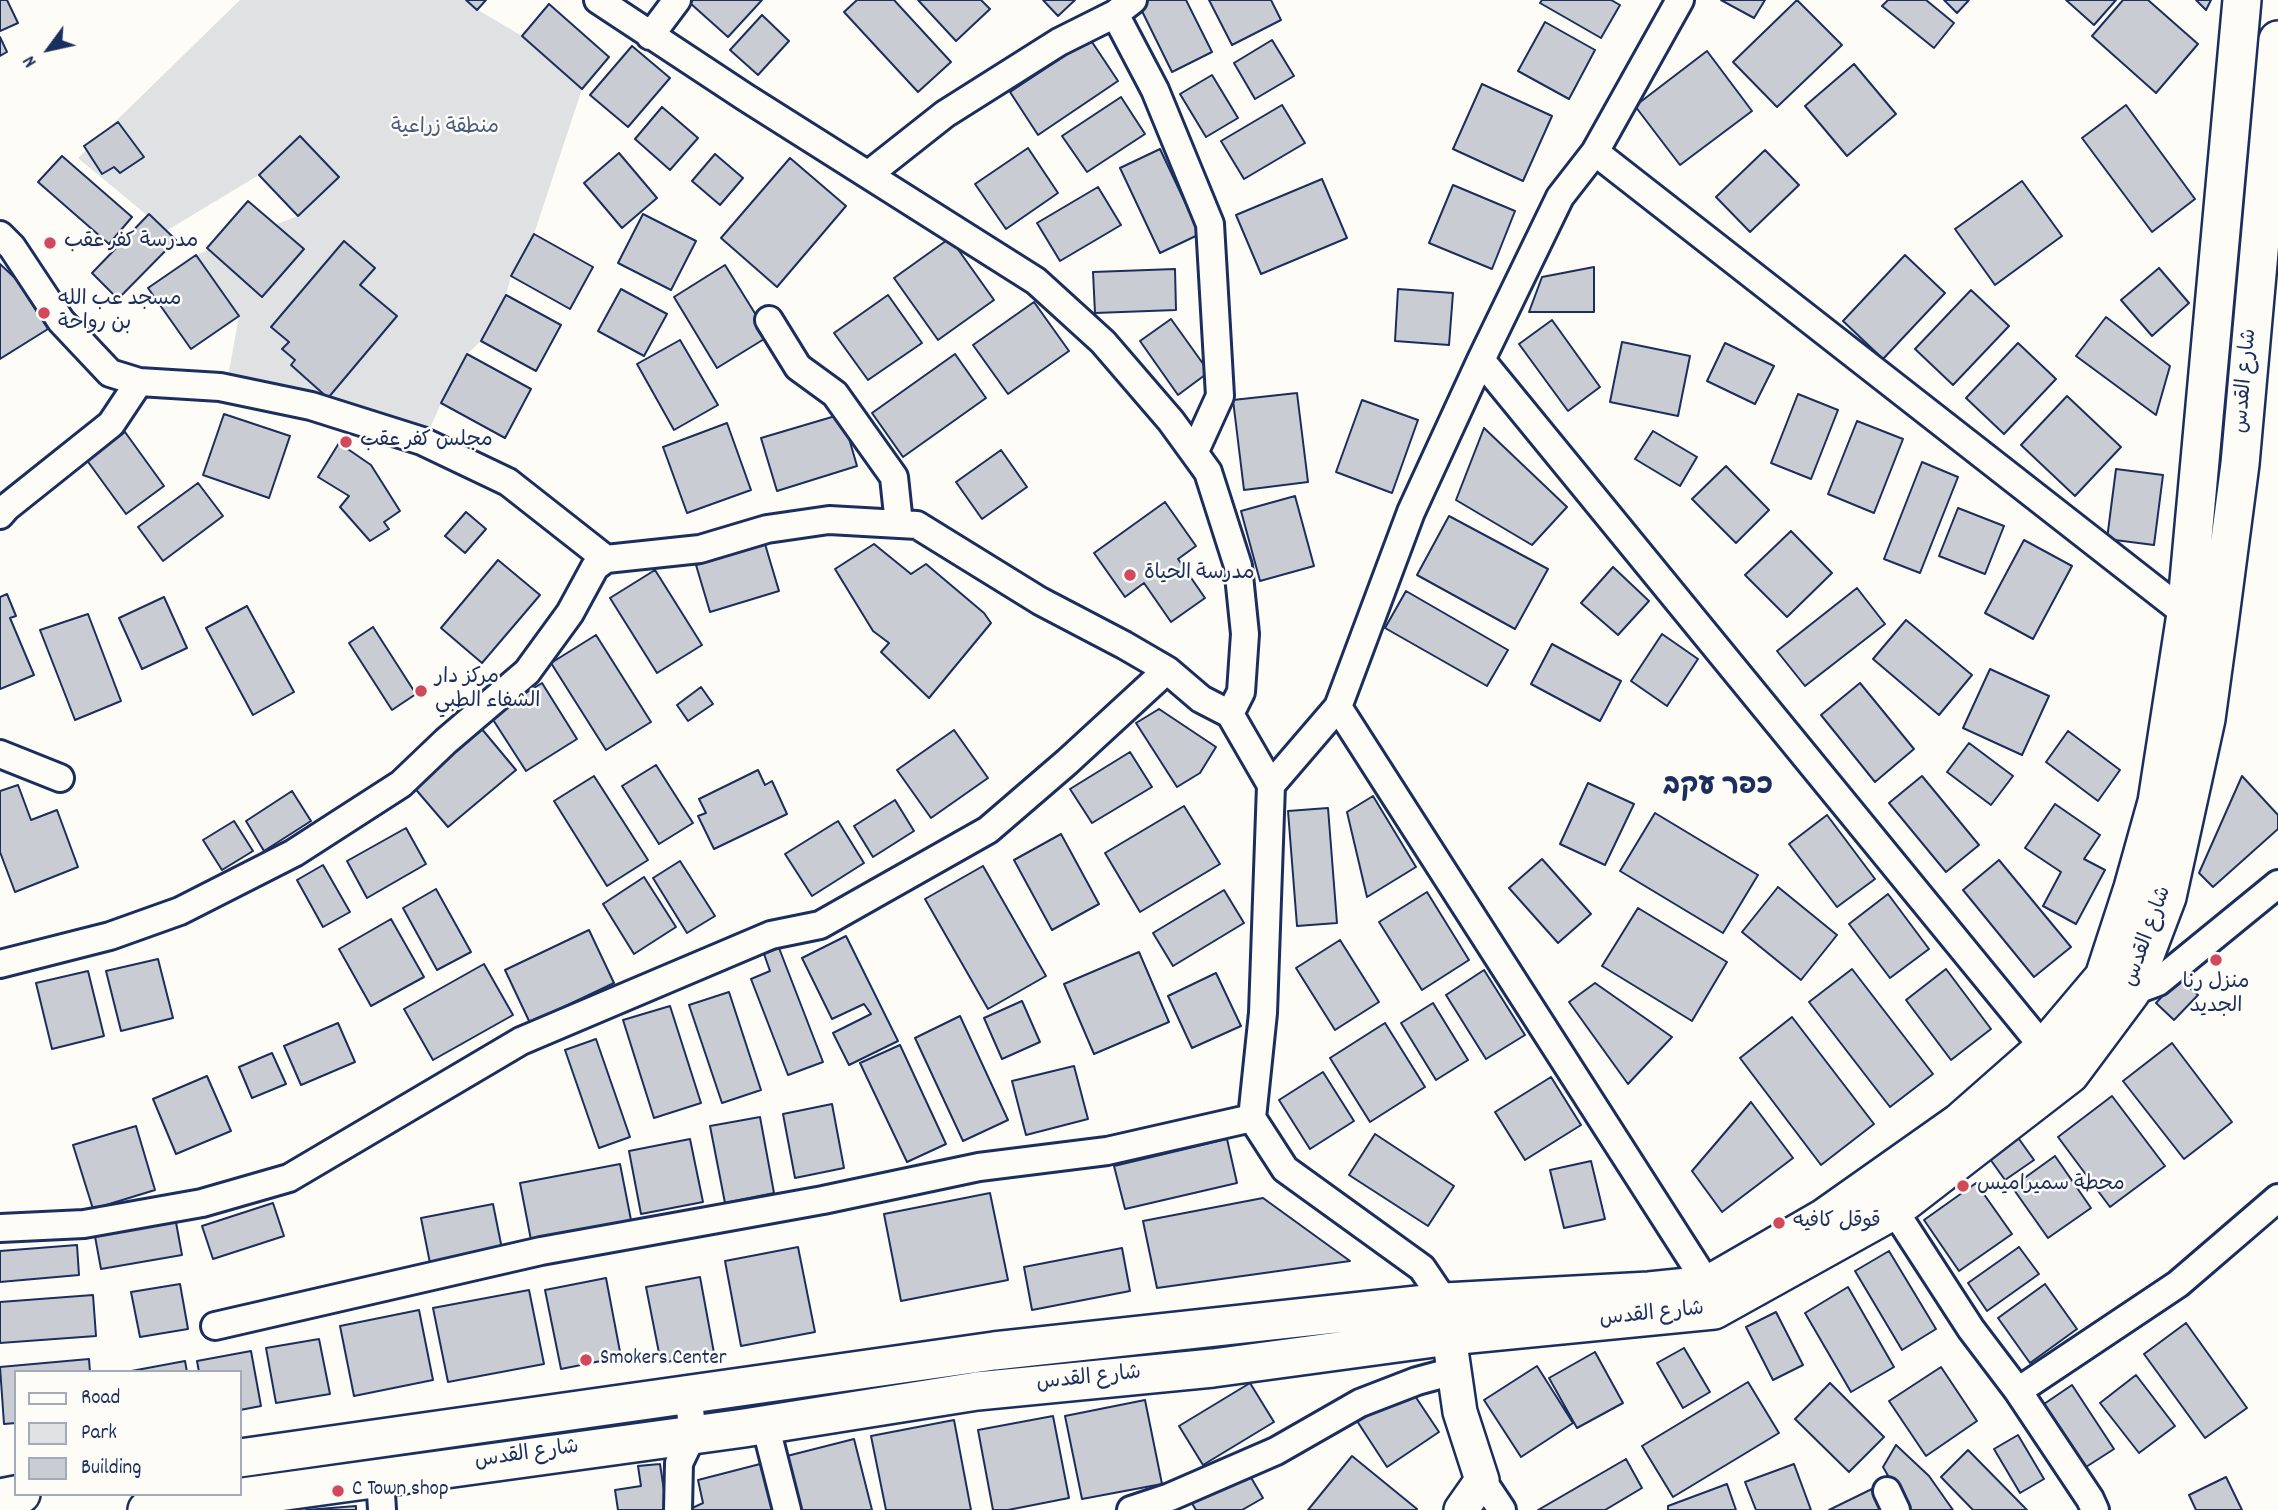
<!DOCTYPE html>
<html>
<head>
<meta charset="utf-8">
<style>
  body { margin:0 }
  #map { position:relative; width:2278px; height:1510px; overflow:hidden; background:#fdfcf7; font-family:Dekko,sans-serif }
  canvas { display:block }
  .legend { position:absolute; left:14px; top:1370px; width:228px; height:126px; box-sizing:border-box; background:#fdfcf7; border:2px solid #a3aaba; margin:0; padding:9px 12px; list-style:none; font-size:21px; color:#1b2f5e }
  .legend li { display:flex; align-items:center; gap:14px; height:35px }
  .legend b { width:35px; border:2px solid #a3aaba }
  .north { position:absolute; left:14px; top:14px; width:70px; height:70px; -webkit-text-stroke:5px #fdfcf7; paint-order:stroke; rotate:237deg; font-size:19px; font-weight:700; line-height:28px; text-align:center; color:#1b2f5e }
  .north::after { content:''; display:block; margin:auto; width:24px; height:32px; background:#1b2f5e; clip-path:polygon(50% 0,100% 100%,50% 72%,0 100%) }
</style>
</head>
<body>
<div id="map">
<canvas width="2278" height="1510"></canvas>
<ul class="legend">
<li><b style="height:9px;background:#fdfcf7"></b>Road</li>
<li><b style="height:19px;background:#e0e1e3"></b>Park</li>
<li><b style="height:19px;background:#c9ccd3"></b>Building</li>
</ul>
<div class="north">N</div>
</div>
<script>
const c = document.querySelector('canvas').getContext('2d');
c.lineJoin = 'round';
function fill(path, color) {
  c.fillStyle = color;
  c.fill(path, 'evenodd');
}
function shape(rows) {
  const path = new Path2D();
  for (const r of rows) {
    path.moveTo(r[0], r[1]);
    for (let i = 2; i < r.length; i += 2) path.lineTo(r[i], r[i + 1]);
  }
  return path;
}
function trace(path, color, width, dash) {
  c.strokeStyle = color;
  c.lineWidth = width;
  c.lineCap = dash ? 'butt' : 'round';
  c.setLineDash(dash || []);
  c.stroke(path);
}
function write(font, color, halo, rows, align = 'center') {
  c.font = font + ' Dekko,"Playpen Sans Arabic","Playpen Sans Hebrew",sans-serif';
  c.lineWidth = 5;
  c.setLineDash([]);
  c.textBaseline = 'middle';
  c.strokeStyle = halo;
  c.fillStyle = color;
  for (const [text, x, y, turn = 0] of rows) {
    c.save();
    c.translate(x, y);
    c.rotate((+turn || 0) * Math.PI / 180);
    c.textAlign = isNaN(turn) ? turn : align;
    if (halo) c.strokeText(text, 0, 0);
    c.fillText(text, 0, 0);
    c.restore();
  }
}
fill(shape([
  [240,0,466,0,478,10,522,36,582,89,534,234,511,276,506,295,481,341,467,354,441,403,428,433,228,377,239,316,196,255,298,216,338,177,259,175,166,231,78,158]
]), '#e0e1e3');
const building = shape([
  [0,0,7,0,18,23,0,31,0,0],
  [466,0,486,0,477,10,466,0],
  [693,0,762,0,728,37,690,3,693,0],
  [857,0,894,0,951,62,918,92,844,12,857,0],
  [918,0,981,0,990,9,956,41,918,0],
  [1043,0,1075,0,1058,16,1043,0],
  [1144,0,1186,0,1212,52,1172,72,1138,3,1144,0],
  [1209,0,1271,0,1281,20,1232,45,1209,0],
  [1542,0,1611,0,1620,5,1601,38,1540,3,1542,0],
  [1721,0,1765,0,1754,18,1721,0],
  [1797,0,1842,45,1777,107,1733,62,1797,0],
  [1888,0,1926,0,1954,23,1934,48,1882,6,1888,0],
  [1944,0,1969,0,1957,13,1944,0],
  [2066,0,2116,0,2094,25,2066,0],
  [2123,0,2148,0,2198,44,2156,93,2092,36,2123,0],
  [2196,0,2211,0,2206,10,2196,0],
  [549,4,609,57,582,89,522,36,549,4],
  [762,15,789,41,758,75,730,50,762,15],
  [1545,22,1595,50,1569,99,1518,71,1545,22],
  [0,37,7,52,0,56,0,37],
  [1090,39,1118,81,1038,135,1010,92,1090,39],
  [1272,40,1294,76,1255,99,1234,63,1272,40],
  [632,46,670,78,628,127,590,95,632,46],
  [1707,51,1752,111,1680,165,1635,106,1707,51],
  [1854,64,1896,114,1847,156,1805,106,1854,64],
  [1212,75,1238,118,1206,137,1180,94,1212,75],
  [1482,84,1552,116,1523,181,1453,149,1482,84],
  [1121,97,1145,134,1087,172,1062,136,1121,97],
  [1282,105,1305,143,1244,179,1221,141,1282,105],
  [2126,105,2195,199,2152,232,2082,138,2126,105],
  [662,107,698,138,670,170,635,139,662,107],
  [118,122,144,157,120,173,114,167,102,174,84,146,118,122],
  [300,136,339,177,298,216,259,175,300,136],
  [1028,148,1058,193,1006,229,975,184,1028,148],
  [1160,149,1200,234,1160,253,1120,168,1160,149],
  [1765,150,1799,185,1750,232,1716,197,1765,150],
  [619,153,657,198,622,228,584,183,619,153],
  [715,154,743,178,720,205,692,181,715,154],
  [62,156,132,217,109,244,38,182,62,156],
  [790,158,846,206,777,287,721,238,790,158],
  [1322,179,1347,238,1261,274,1236,215,1322,179],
  [2022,181,2062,236,1995,285,1955,229,2022,181],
  [1453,185,1515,211,1492,269,1429,243,1453,185],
  [1098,187,1121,225,1060,261,1037,223,1098,187],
  [248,201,304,249,262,297,207,248,248,201],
  [149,214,176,240,118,299,92,273,149,214],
  [643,214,696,241,671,290,618,263,643,214],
  [534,234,593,267,570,309,511,276,534,234],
  [950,238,994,300,938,340,894,278,950,238],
  [344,241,375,268,360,285,397,316,328,398,291,365,295,360,282,349,289,342,271,327,344,241],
  [196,255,239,316,191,349,148,288,196,255],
  [1905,255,1945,293,1883,359,1843,321,1905,255],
  [0,264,17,280,48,329,0,359,0,264],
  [725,265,769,336,717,368,674,297,725,265],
  [1594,267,1594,312,1529,312,1542,277,1594,267],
  [2159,268,2189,303,2152,336,2121,300,2159,268],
  [1175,269,1176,310,1095,313,1093,272,1175,269],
  [621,289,667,314,644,356,598,331,621,289],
  [1398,289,1453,293,1449,345,1395,341,1398,289],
  [1971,290,2009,326,1953,385,1915,349,1971,290],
  [506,295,561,325,536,371,481,341,506,295],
  [888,295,922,343,868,380,834,333,888,295],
  [1034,302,1069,351,1008,394,973,345,1034,302],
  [2106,317,2170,366,2156,415,2076,356,2106,317],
  [1171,319,1209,372,1178,395,1140,341,1171,319],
  [1552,320,1600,387,1568,411,1519,344,1552,320],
  [680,340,718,405,674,430,637,364,680,340],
  [1622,342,1690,356,1678,416,1610,402,1622,342],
  [1725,343,1774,366,1755,404,1707,381,1725,343],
  [2018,343,2056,379,2004,434,1966,398,2018,343],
  [467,354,531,389,505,438,441,403,467,354],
  [955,354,986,398,903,457,872,413,955,354],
  [1297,393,1308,482,1244,490,1233,400,1297,393],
  [1798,394,1838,410,1811,479,1771,463,1798,394],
  [2067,396,2121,447,2075,496,2021,445,2067,396],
  [1362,400,1418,420,1392,493,1336,472,1362,400],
  [224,414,290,436,269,498,203,475,224,414],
  [842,414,857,466,777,491,761,438,842,414],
  [1857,421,1903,439,1874,513,1828,494,1857,421],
  [727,423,751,490,687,513,663,447,727,423],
  [1484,428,1567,507,1532,545,1456,500,1484,428],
  [1653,431,1697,457,1680,486,1635,459,1653,431],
  [125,432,164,486,126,514,86,459,125,432],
  [339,443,371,465,400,511,384,522,389,529,370,541,340,507,349,496,318,477,339,443],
  [1001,450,1027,487,982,519,956,482,1001,450],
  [1922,462,1958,477,1920,573,1884,559,1922,462],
  [1726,466,1769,510,1736,543,1692,499,1726,466],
  [2116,469,2163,475,2154,545,2107,539,2116,469],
  [198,483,223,516,163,561,138,527,198,483],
  [1295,496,1314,566,1260,581,1241,511,1295,496],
  [1165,502,1196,546,1178,559,1205,598,1171,622,1144,583,1125,597,1094,553,1165,502],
  [1958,508,2004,526,1985,574,1939,556,1958,508],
  [466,512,486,529,465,553,445,536,466,512],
  [1449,516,1548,569,1515,629,1417,575,1449,516],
  [1791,531,1832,573,1787,617,1745,575,1791,531],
  [2024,540,2072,566,2033,639,1985,613,2024,540],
  [765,544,779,591,710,612,696,565,765,544],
  [874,544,911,574,926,564,984,613,991,623,929,698,881,652,889,643,873,631,835,569,874,544],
  [498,560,540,595,482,663,441,628,498,560],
  [1613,567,1649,601,1618,635,1581,603,1613,567],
  [655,570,702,645,657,673,610,598,655,570],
  [1857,588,1885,624,1805,686,1777,651,1857,588],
  [1406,591,1508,650,1487,686,1385,628,1406,591],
  [7,594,16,616,10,618,34,675,0,689,0,597,7,594],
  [164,597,187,648,142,669,119,618,164,597],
  [247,606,294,692,253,715,206,628,247,606],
  [88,614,121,701,75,720,40,630,88,614],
  [1906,620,1972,675,1939,715,1873,659,1906,620],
  [373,627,416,694,392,710,349,643,373,627],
  [1662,634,1698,659,1667,706,1631,681,1662,634],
  [596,635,651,722,606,750,551,663,596,635],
  [1552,644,1621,681,1600,721,1531,684,1552,644],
  [1990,669,2049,696,2022,755,1963,728,1990,669],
  [542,683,577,739,526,771,490,715,542,683],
  [1860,683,1914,749,1875,782,1821,715,1860,683],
  [701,687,713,704,688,721,677,705,701,687],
  [1159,709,1216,747,1200,773,1177,787,1136,723,1159,709],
  [481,728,516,770,448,827,412,785,481,728],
  [954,730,988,778,931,818,897,770,954,730],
  [2068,731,2120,770,2098,801,2046,762,2068,731],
  [1969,743,2013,776,1991,805,1947,772,1969,743],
  [1130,752,1152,787,1092,823,1070,789,1130,752],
  [656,765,693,823,659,844,622,786,656,765],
  [758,770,765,785,772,781,787,814,714,849,698,816,706,813,699,799,758,770],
  [594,776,648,860,607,886,554,801,594,776],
  [1922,776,1979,845,1946,872,1889,803,1922,776],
  [2242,776,2278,815,2278,829,2213,887,2199,873,2242,776],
  [1588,783,1634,804,1605,865,1560,844,1588,783],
  [18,785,31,820,57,810,78,867,15,892,0,852,0,791,18,785],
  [292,791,311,821,264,851,246,821,292,791],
  [1373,796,1416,867,1367,897,1347,812,1373,796],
  [895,800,914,831,873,857,854,826,895,800],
  [2055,804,2100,835,2084,859,2105,870,2076,924,2043,906,2061,872,2025,848,2055,804],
  [1184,806,1220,864,1140,912,1105,853,1184,806],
  [1328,808,1337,923,1297,926,1288,811,1328,808],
  [1655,813,1758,875,1723,933,1620,871,1655,813],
  [1827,815,1875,879,1837,907,1789,844,1827,815],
  [234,821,253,851,222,870,203,840,234,821],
  [838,821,864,863,812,896,785,854,838,821],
  [406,828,426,864,367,898,347,861,406,828],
  [1061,834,1099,904,1052,930,1014,860,1061,834],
  [1542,859,1591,914,1558,943,1509,888,1542,859],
  [1999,860,2071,947,2034,977,1963,890,1999,860],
  [680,861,715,916,687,933,653,878,680,861],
  [323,865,350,912,323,927,297,880,323,865],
  [983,866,1046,976,988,1009,925,899,983,866],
  [644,877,676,927,634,954,603,904,644,877],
  [1778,887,1837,935,1801,980,1742,932,1778,887],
  [436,889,471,952,437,970,403,908,436,889],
  [1224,890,1244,923,1173,966,1153,933,1224,890],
  [1427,892,1469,960,1422,990,1379,922,1427,892],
  [1888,894,1929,949,1890,978,1849,924,1888,894],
  [1638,908,1727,962,1692,1021,1602,966,1638,908],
  [391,919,424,977,371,1006,339,949,391,919],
  [589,930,614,983,530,1023,505,970,589,930],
  [846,936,898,1041,849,1065,833,1033,871,1014,864,1004,832,1019,802,958,846,936],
  [1340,940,1379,1002,1335,1030,1296,968,1340,940],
  [779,948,823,1062,788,1075,751,979,770,971,764,954,779,948],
  [1139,952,1169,1022,1094,1054,1064,984,1139,952],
  [158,959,173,1018,121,1031,106,971,158,959],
  [484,964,513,1015,433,1060,404,1009,484,964],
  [1852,969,1933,1074,1890,1107,1809,1002,1852,969],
  [1946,969,1991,1029,1951,1060,1906,1000,1946,969],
  [1484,970,1525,1035,1486,1059,1446,995,1484,970],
  [88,971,104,1036,52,1049,36,983,88,971],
  [1216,973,1241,1026,1192,1048,1168,996,1216,973],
  [2179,978,2198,995,2174,1020,2156,1003,2179,978],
  [1595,983,1672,1037,1628,1084,1569,1002,1595,983],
  [729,992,761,1090,722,1103,689,1005,729,992],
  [1022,1001,1040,1042,1002,1059,984,1018,1022,1001],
  [1433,1003,1468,1060,1436,1080,1401,1023,1433,1003],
  [670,1006,701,1103,654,1118,623,1020,670,1006],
  [960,1016,1008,1120,963,1141,915,1038,960,1016],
  [1792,1017,1874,1124,1821,1165,1740,1058,1792,1017],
  [338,1023,355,1062,301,1085,284,1046,338,1023],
  [1385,1023,1425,1087,1370,1122,1330,1058,1385,1023],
  [596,1039,630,1137,599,1148,565,1050,596,1039],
  [2172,1043,2232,1122,2184,1159,2123,1081,2172,1043],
  [900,1045,946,1144,907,1162,860,1063,900,1045],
  [272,1053,286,1084,252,1098,239,1067,272,1053],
  [1074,1066,1088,1119,1026,1135,1012,1081,1074,1066],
  [1323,1072,1354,1121,1310,1149,1279,1100,1323,1072],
  [207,1076,231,1131,176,1154,153,1099,207,1076],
  [1551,1077,1581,1125,1525,1160,1495,1112,1551,1077],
  [2112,1096,2165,1166,2110,1207,2058,1137,2112,1096],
  [1751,1102,1793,1158,1722,1212,1692,1171,1751,1102],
  [832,1104,844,1168,795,1178,783,1114,832,1104],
  [760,1117,774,1193,725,1203,710,1126,760,1117],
  [136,1126,155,1190,93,1209,73,1145,136,1126],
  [2014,1132,2034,1160,2005,1180,1985,1152,2014,1132],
  [1375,1134,1454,1186,1428,1226,1349,1175,1375,1134],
  [690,1139,703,1202,641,1214,629,1151,690,1139],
  [1227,1139,1237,1183,1125,1209,1114,1166,1227,1139],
  [2055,1156,2091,1208,2048,1238,2012,1187,2055,1156],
  [1591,1161,1605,1219,1564,1228,1550,1170,1591,1161],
  [620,1164,631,1220,531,1240,520,1183,620,1164],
  [1976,1183,2012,1234,1959,1271,1924,1220,1976,1183],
  [990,1193,1008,1280,901,1301,884,1214,990,1193],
  [1263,1198,1350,1261,1157,1288,1143,1221,1263,1198],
  [273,1203,284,1236,213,1259,202,1226,273,1203],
  [493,1204,503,1254,431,1268,421,1218,493,1204],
  [175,1217,182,1255,101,1269,94,1231,175,1217],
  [77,1245,79,1275,0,1282,0,1251,77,1245],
  [798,1247,815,1332,741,1346,725,1261,798,1247],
  [2019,1247,2039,1274,1987,1311,1968,1283,2019,1247],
  [1122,1248,1130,1291,1032,1310,1024,1267,1122,1248],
  [1889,1251,1936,1329,1902,1350,1855,1271,1889,1251],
  [700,1277,714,1353,661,1363,646,1287,700,1277],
  [606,1278,621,1357,561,1369,545,1290,606,1278],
  [180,1284,188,1329,140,1337,131,1292,180,1284],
  [2045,1284,2077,1329,2030,1363,1998,1318,2045,1284],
  [1848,1287,1894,1367,1851,1392,1805,1313,1848,1287],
  [529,1290,544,1364,448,1382,433,1308,529,1290],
  [93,1295,96,1336,0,1343,0,1302,93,1295],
  [419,1310,433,1380,354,1396,340,1326,419,1310],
  [1776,1312,1803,1365,1773,1380,1746,1327,1776,1312],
  [2186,1323,2247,1408,2205,1438,2144,1354,2186,1323],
  [319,1339,330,1394,276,1403,266,1348,319,1339],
  [1684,1348,1710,1392,1683,1408,1657,1363,1684,1348],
  [251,1351,261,1406,240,1410,240,1372,199,1372,197,1361,251,1351],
  [1595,1352,1623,1403,1577,1428,1549,1378,1595,1352],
  [89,1359,90,1372,16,1372,16,1423,4,1424,0,1367,89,1359],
  [185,1361,187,1372,126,1372,185,1361],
  [1537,1366,1573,1423,1521,1457,1484,1400,1537,1366],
  [1941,1367,1977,1421,1926,1456,1889,1401,1941,1367],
  [2136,1375,2175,1426,2139,1453,2100,1403,2136,1375],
  [1748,1382,1779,1433,1673,1497,1642,1446,1748,1382],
  [1250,1383,1274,1422,1203,1465,1179,1426,1250,1383],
  [1830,1383,1884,1437,1849,1472,1795,1419,1830,1383],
  [2072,1385,2114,1449,2086,1467,2044,1404,2072,1385],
  [1409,1387,1439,1432,1387,1467,1357,1421,1409,1387],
  [1145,1400,1162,1484,1082,1499,1065,1416,1145,1400],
  [1053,1416,1069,1498,1008,1510,993,1510,978,1430,1053,1416],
  [954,1420,971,1510,886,1510,871,1436,954,1420],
  [2018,1435,2044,1479,2020,1493,1994,1449,2018,1435],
  [854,1439,872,1510,796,1510,783,1457,854,1439],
  [1896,1445,1929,1476,1953,1510,1908,1510,1883,1467,1896,1445],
  [1968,1450,2027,1510,1973,1510,1941,1477,1968,1450],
  [1352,1456,1417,1509,1416,1510,1308,1510,1352,1456],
  [1626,1459,1642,1488,1605,1510,1538,1510,1626,1459],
  [764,1463,776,1510,688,1510,703,1503,698,1480,764,1463],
  [660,1464,667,1510,618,1510,615,1490,641,1486,638,1466,660,1464],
  [1243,1464,1263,1498,1242,1510,1196,1510,1188,1497,1243,1464],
  [1794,1464,1811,1510,1756,1510,1745,1482,1794,1464],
  [2226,1477,2242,1510,2196,1510,2189,1495,2226,1477],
  [1727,1484,1736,1510,1668,1510,1668,1506,1727,1484],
  [1876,1487,1887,1510,1829,1510,1876,1487],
  [356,1506,356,1510,306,1510,356,1506]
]);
fill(building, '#c9ccd3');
trace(building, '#1b2f5e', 2);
const minor = shape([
  [598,0,745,97,1036,281,1103,342,1171,421,1208,472,1238,566,1245,634,1241,692,1230,714],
  [1115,14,1155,90,1210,224,1220,396,1195,451],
  [650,36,677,0],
  [1595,152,2186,614],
  [869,174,945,114,1059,42,1115,14,1133,0],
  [0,235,12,247,61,321,110,373,139,382,220,387,311,406,422,441,508,482,606,559,700,549,767,529,829,520,917,525,1040,601,1124,645,1167,670],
  [769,320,798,367,835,394,894,477,899,524],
  [1481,360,2044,1048],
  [0,515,7,507,111,424,139,382],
  [1338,707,1708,1285],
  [0,754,60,778],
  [0,964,110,936,180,911,294,853,401,784,446,741,527,672,570,613,595,567,606,559],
  [2131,992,2158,982,2278,884],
  [1894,1210,1971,1329,2018,1391,2178,1284,2278,1198],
  [0,1228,84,1224,202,1203,289,1178,521,1041,771,935,820,925,988,830,1067,762,1167,670,1201,699,1230,714,1271,785],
  [1447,1317,1445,1302,1422,1268,1285,1169,1252,1118,1263,1013,1271,785,1338,707,1411,512,1481,360,1560,197,1595,152,1680,0],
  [215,1326,541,1251,823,1200,979,1167,1107,1151,1252,1118],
  [2018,1391,2090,1499,2095,1510],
  [765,1424,787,1510],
  [380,1476,382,1510],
  [1482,1480,1502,1510],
  [1887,1491,1896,1510],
  [678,1510,679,1463,693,1434,688,1394],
  [1131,1510,1170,1497,1276,1451,1360,1403,1417,1381,1454,1371]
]);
const tertiary = shape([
  [1449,1336,1460,1412,1482,1480,1461,1510]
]);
const secondary = shape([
  [240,1458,994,1351,1445,1302,1649,1291,1708,1285,1824,1218,1960,1122,2044,1048,2104,977,2133,888,2157,802,2186,614,2242,0],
  [0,1498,21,1494],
  [147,1510,744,1428,977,1391,1213,1368,1449,1336,1714,1310,1894,1210,2070,1074,2131,992,2167,897,2206,719,2219,624,2240,464,2278,40]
]);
trace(minor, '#1b2f5e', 32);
trace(tertiary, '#1b2f5e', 38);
trace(secondary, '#1b2f5e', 42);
trace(minor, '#fdfcf7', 26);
trace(tertiary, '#fdfcf7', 33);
trace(secondary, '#fdfcf7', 37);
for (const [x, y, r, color] of [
  [50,243,7,"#d1495b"],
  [44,313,7,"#d1495b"],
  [346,442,7,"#d1495b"],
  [1130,575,7,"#d1495b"],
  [421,691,7,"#d1495b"],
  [2216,960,7,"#d1495b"],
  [1963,1186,7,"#d1495b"],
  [1779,1223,7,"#d1495b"],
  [586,1360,7,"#d1495b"],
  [338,1491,7,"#d1495b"]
]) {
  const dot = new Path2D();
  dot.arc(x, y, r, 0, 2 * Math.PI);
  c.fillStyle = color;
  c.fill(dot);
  trace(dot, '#fdfcf7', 2.5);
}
write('21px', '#4c5c7f', '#fdfcf7', [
  ["منطقة زراعية",445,129]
]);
write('21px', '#1b2f5e', '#fdfcf7', [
  ["مدرسة كفر عقب",64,243],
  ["مسجد عب الله",58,301],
  ["بن رواحة",58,325],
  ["مجلس كفر عقب",360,442],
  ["مدرسة الحياة",1144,575],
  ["مركز دار",435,679],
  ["الشفاء الطبي",435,703],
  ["منزل رنا",2216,984,"center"],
  ["الجديد",2216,1008,"center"],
  ["محطة سميراميس",1977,1186],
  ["قوقل كافيه",1793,1223],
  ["Smokers Center",600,1360],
  ["C Town shop",352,1491]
], 'left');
write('21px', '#1b2f5e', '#fdfcf7', [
  ["شارع القدس",2247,381,-85],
  ["شارع القدس",2149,937,-70],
  ["شارع القدس",1652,1316,-6],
  ["شارع القدس",1089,1380,-6],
  ["شارع القدس",527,1456,-8]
]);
write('bold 28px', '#1b2f5e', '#fdfcf7', [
  ["כפר עקב",1718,789]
]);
</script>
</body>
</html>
